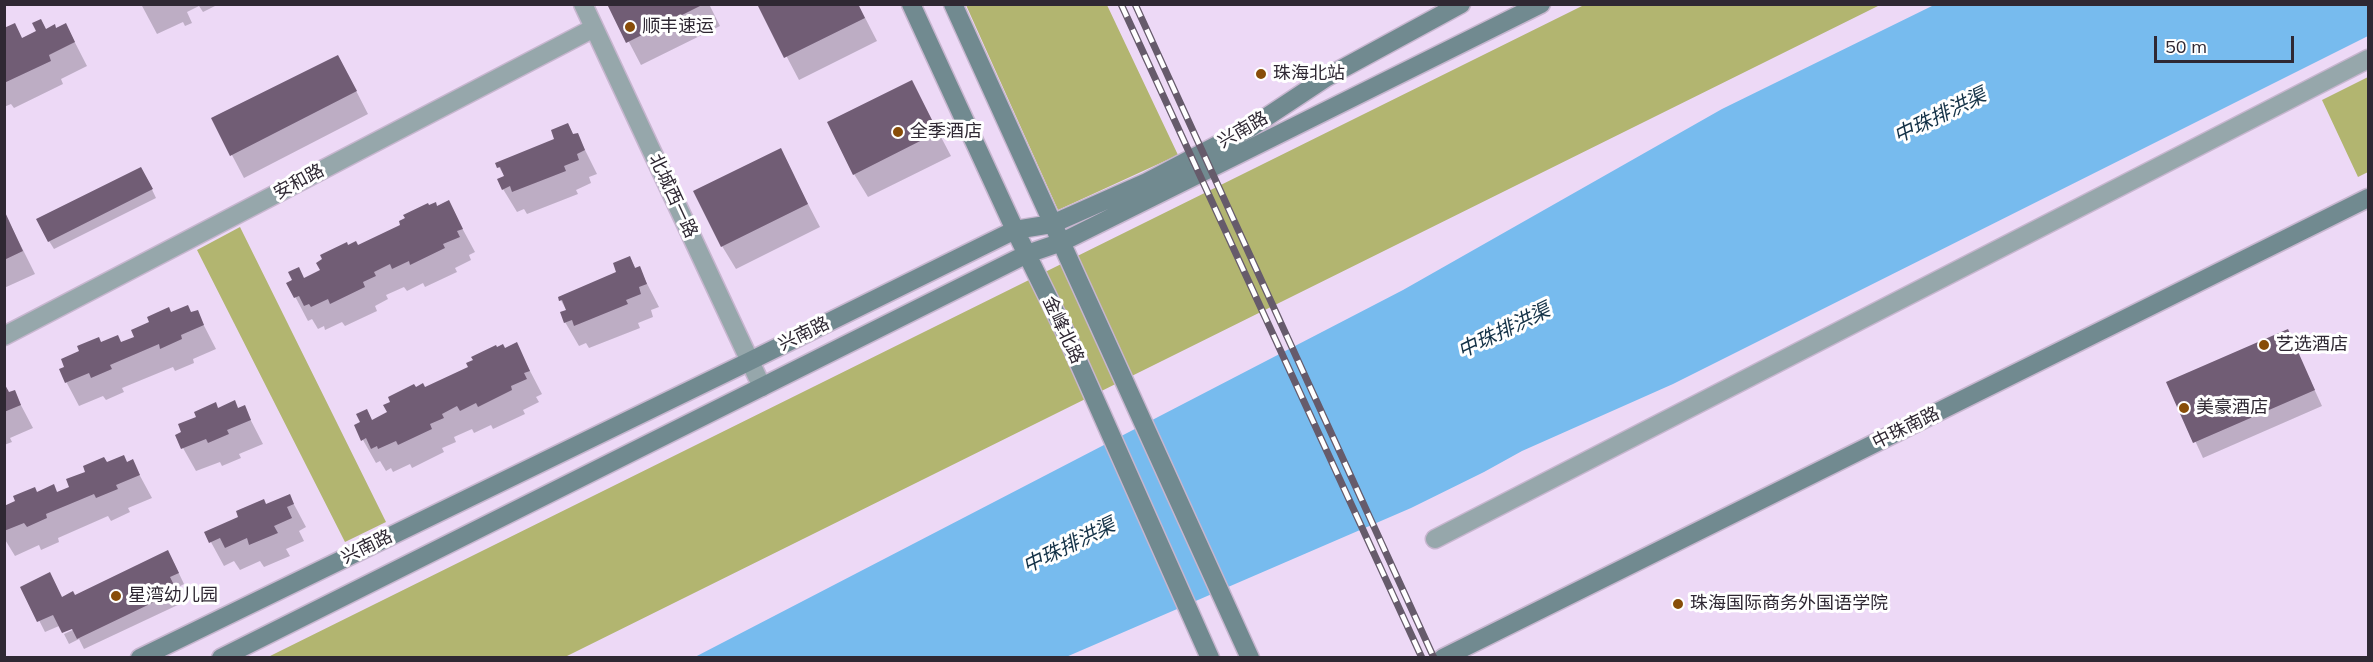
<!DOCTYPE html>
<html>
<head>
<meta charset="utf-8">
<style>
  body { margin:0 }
  #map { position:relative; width:2373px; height:662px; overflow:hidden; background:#edd9f6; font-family:Mulish,sans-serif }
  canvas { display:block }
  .frame { position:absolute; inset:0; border:6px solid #2f2833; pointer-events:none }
  .scale { position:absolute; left:2154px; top:36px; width:140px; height:27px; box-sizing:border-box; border:3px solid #2f2833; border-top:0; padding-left:8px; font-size:18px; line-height:21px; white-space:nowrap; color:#2f2833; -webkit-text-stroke:4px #fff; paint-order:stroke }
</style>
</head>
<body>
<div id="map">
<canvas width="2373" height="662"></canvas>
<div class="frame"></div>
<div class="scale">50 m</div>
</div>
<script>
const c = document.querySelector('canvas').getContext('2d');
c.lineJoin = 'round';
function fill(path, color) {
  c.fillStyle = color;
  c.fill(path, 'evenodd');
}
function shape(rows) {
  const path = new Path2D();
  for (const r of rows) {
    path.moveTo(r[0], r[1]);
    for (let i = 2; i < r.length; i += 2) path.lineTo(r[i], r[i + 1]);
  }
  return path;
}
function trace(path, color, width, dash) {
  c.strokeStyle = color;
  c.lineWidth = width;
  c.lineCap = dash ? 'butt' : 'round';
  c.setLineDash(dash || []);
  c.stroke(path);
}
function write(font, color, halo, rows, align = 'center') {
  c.font = font + ' Mulish,"Noto Sans SC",sans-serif';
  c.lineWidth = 6;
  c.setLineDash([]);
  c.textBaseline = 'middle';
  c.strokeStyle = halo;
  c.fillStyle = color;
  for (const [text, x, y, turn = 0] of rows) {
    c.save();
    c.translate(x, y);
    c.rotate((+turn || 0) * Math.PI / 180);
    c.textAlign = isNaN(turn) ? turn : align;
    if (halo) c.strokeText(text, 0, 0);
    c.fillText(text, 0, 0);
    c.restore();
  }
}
fill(shape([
  [966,5,1107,5,1178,155,1058,210],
  [1584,5,1880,5,565,657,266,658],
  [2368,77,2368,172,2358,177,2322,100],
  [240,227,386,522,345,542,197,250]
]), '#b2b570');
fill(shape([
  [1934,5,2368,5,2368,36,1673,384,1522,451,1484,472,1411,508,1066,657,693,658,1403,290,1722,109]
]), '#7be');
fill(shape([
  [141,4,219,4,203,12,199,6,187,12,192,23,185,26,183,22,157,34],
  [609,4,709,4,720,26,641,65],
  [759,4,858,4,877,41,799,80],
  [66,25,87,66,61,79,63,84,14,108,11,104,4,107,4,29,22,40],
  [350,79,368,114,244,178,213,119],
  [912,82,951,156,868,197,854,174],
  [568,124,574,136,577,134,597,174,589,177,591,183,576,190,578,194,527,214,524,209,517,212,503,189,505,177,499,167,556,140],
  [780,150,820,227,736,269,722,246],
  [146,177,156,198,54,249,49,241],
  [448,202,475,252,469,255,471,260,455,268,457,272,425,287,423,283,407,291,404,287,386,295,388,299,375,306,377,311,345,326,342,322,325,330,324,326,318,329,312,319,308,321,288,283,304,279,322,271,348,247,358,247],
  [5,214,35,274,4,288],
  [630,258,636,269,639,268,659,307,651,310,653,317,638,323,640,328,589,348,586,343,579,346,565,322,567,311,559,297,618,273],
  [197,312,216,349,193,359,194,363,175,371,173,367,122,388,124,392,106,400,103,396,79,406,60,370,101,344,122,344,136,338,171,314,192,314],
  [2287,330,2322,406,2203,458,2168,382],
  [516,344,542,394,536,397,539,402,523,410,525,414,493,429,491,425,474,433,472,429,454,437,456,442,442,448,444,452,412,468,410,464,393,472,391,468,386,471,380,461,376,463,363,440,372,421,389,413,415,389,425,389],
  [4,387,9,394,14,392,33,428,10,438,12,442,4,445],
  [244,407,263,444,239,454,241,458,222,466,220,462,196,471,183,448,218,409,238,409],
  [132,461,152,498,128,508,130,512,111,521,108,516,58,538,59,542,41,550,39,545,15,556,4,538,4,507,37,494,57,494,71,487,106,464,127,464],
  [289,495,306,527,299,531,304,541,286,549,290,556,264,567,260,561,240,570,234,561,224,566,206,533],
  [174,563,184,584,175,589,182,603,84,649,79,639,69,644,64,634,79,627,59,626,45,632,22,587,62,598,75,597]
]), '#0003');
fill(shape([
  [607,4,704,4,626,43],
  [757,4,858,4,865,18,784,58],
  [41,19,46,29,55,24,56,28,66,23,75,42,49,55,51,61,4,83,4,28,15,23,22,38,36,31,32,23],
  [338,55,357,91,230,156,211,118],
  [912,80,938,132,853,175,827,122],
  [568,123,573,134,578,133,585,150,577,154,579,160,564,166,566,171,512,192,510,186,502,190,497,179,504,176,500,167,497,168,495,163,554,139,551,130],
  [781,148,808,204,721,247,693,191],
  [141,167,153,189,48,242,36,219],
  [449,200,463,229,457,231,460,237,443,244,445,248,410,265,409,261,392,269,390,264,374,272,376,276,363,282,365,287,330,304,328,299,311,307,309,304,304,306,299,296,294,298,286,283,292,280,288,272,299,267,304,278,320,270,316,263,322,259,320,255,347,242,348,245,356,241,358,245,400,225,399,221,405,218,403,215,428,203,429,205,436,202,437,206],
  [4,210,23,251,4,260],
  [630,256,635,268,640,266,647,284,639,287,641,294,626,300,628,304,574,326,572,320,564,323,560,312,566,310,562,300,559,301,558,297,616,272,613,263],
  [188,305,191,312,198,310,204,325,181,335,182,339,160,349,159,344,110,365,112,369,91,378,89,373,65,383,59,369,64,367,61,359,79,351,77,346,99,337,101,342,118,335,121,342,134,337,131,330,149,322,147,317,169,307,171,312],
  [2288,329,2315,390,2193,443,2166,382],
  [517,342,530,371,524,373,527,379,511,386,512,390,478,407,476,403,460,411,457,406,442,414,444,418,430,424,432,429,398,445,396,441,378,449,377,446,371,449,366,438,361,441,354,425,360,422,356,414,367,409,372,420,387,412,383,405,390,402,388,397,414,384,416,387,423,383,425,387,468,367,466,363,473,360,471,357,496,345,497,347,503,344,505,348],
  [4,383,9,392,15,390,21,405,4,412],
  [235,400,238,408,245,405,251,420,227,430,229,434,208,443,206,439,181,449,175,435,181,432,178,424,196,417,194,412,216,402,218,408],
  [124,455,127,462,133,459,140,475,116,485,118,489,96,498,94,494,46,514,47,518,27,527,24,523,4,531,4,506,15,501,13,496,35,487,37,492,54,484,57,492,69,487,66,479,85,472,83,466,104,457,107,462],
  [290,494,294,504,287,507,292,518,274,526,278,533,249,545,247,538,225,548,220,538,209,543,204,532,238,517,236,511,264,499,266,504],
  [168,550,179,573,170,577,177,591,77,639,72,629,62,633,53,615,37,622,20,587,50,572,62,597,73,591,75,595]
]), '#715d75');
const street = shape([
  [583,4,762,387],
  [4,336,594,28],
  [1435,539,2368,59]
]);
const secondary = shape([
  [911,4,1015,230,1066,334,1210,658],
  [953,4,1250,658],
  [140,658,750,361,1015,230,1052,224,1147,182,1250,128,1327,77,1461,4],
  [221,658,1027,254,1062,242,1541,4],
  [1443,658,2368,198]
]);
trace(street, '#c7b6cf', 21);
trace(secondary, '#c7b6cf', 21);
trace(street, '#96a7ab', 18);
trace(secondary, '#718a90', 18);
const rail = shape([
  [1121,4,1422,658],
  [1135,4,1434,658]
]);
trace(rail, '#665b6b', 7);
trace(rail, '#fff', 4.5, [14]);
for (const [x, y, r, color] of [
  [630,27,6,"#884d08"],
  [1261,74,6,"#884d08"],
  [898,132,6,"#884d08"],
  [2264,345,6,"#884d08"],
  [2184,408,6,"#884d08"],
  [116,596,6,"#884d08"],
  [1678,604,6,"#884d08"]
]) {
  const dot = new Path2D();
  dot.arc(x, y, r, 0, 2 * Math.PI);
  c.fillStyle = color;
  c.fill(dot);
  trace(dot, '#fff', 2);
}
write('18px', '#2f2833', '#fff', [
  ["顺丰速运",642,27],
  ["珠海北站",1273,74],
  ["全季酒店",910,132],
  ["艺选酒店",2276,345],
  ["美豪酒店",2196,408],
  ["星湾幼儿园",128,596],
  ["珠海国际商务外国语学院",1690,604]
], 'left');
write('18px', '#2f2833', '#fff', [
  ["兴南路",1243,130,-30],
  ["安和路",299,182,-28],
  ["北城西一路",673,196,65],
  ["金峰北路",1063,330,65],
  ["兴南路",804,334,-26],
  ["中珠南路",1906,428,-26],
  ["兴南路",367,547,-26]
]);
write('italic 20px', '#133146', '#fff', [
  ["中珠排洪渠",1940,116,-26],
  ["中珠排洪渠",1504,331,-26],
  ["中珠排洪渠",1069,546,-26]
]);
</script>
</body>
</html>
